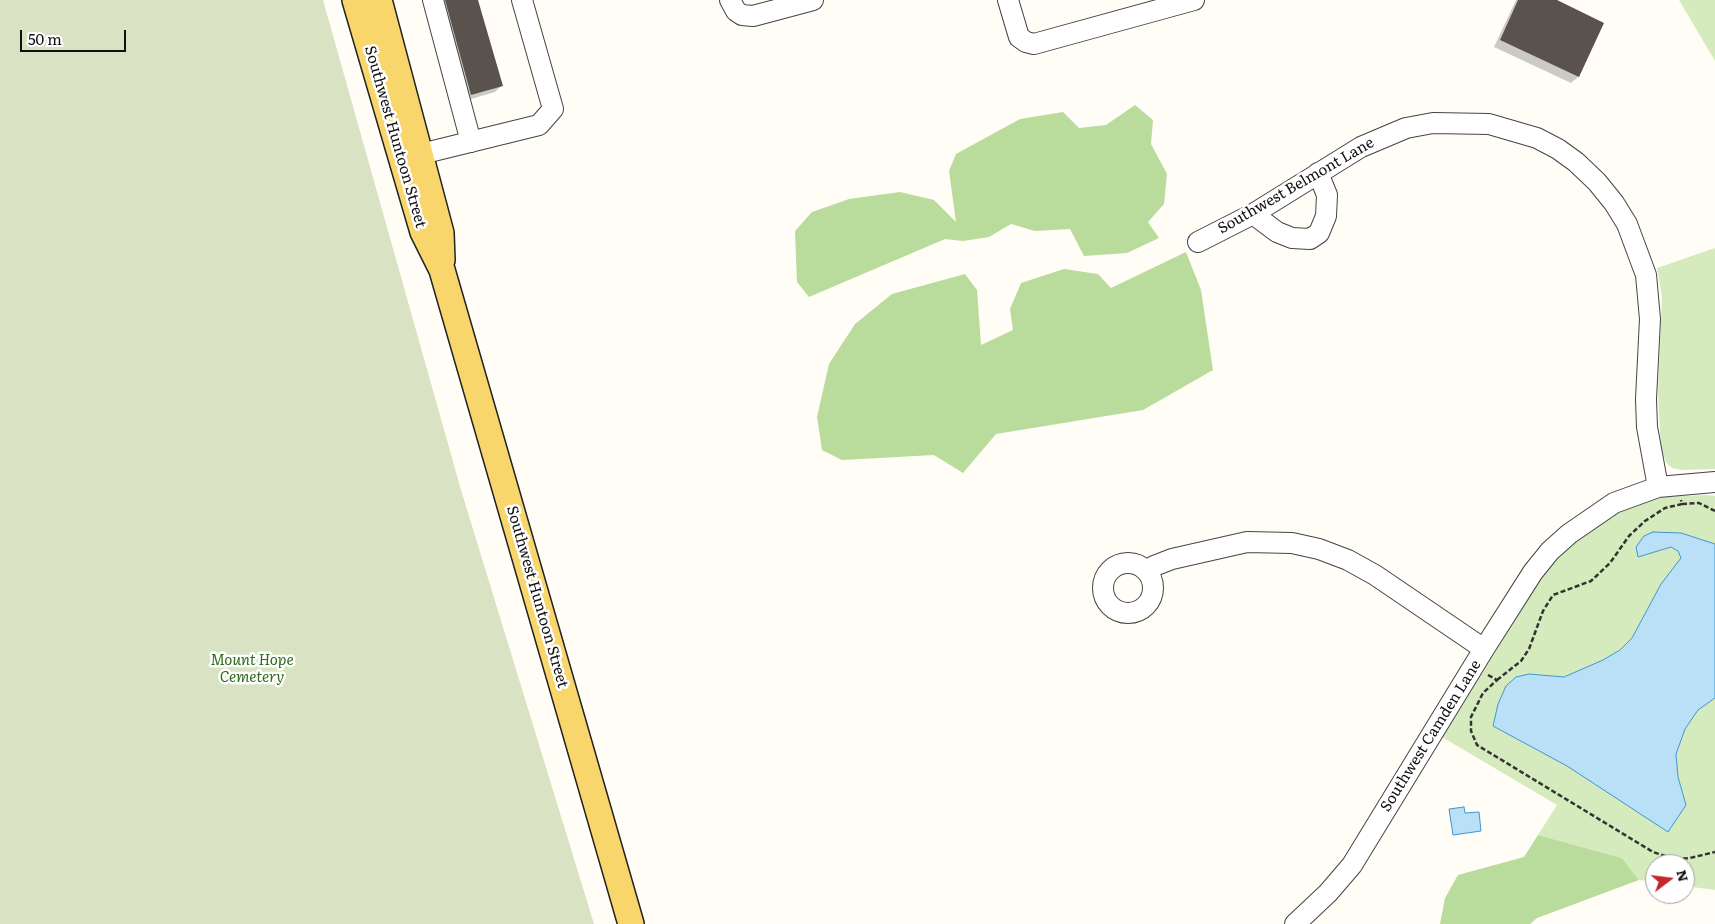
<!DOCTYPE html>
<html>
<head>
<meta charset="utf-8">
<style>
  body { margin:0 }
  #map { position:relative; width:1715px; height:924px; overflow:hidden; background:#fffdf5; font-family:Literata,serif }
  canvas { display:block }
  .north { position:absolute; left:1645px; top:854px; width:50px; height:50px; box-sizing:border-box; background:#fff; border:1px solid #a0a0a0; border-radius:50%; rotate:75deg; font-size:14px; font-weight:700; line-height:20px; text-align:center; color:#111 }
  .north::after { content:''; display:block; margin:auto; width:18px; height:22px; background:#c4262e; clip-path:polygon(50% 0,100% 100%,50% 72%,0 100%) }
  .scale { position:absolute; left:20px; top:30px; width:106px; height:22px; box-sizing:border-box; border:2px solid #111; border-top:0; padding-left:6px; font-size:15px; line-height:18px; white-space:nowrap; color:#111; -webkit-text-stroke:4px #fff; paint-order:stroke }
</style>
</head>
<body>
<div id="map">
<canvas width="1715" height="924"></canvas>
<div class="north">N</div>
<div class="scale">50 m</div>
</div>
<script>
const c = document.querySelector('canvas').getContext('2d');
c.lineJoin = 'round';
function fill(path, color) {
  c.fillStyle = color;
  c.fill(path, 'evenodd');
}
function shape(rows) {
  const path = new Path2D();
  for (const r of rows) {
    if (r.length === 3) {
      path.moveTo(r[0] + r[2], r[1]);
      path.arc(r[0], r[1], r[2], 0, 2 * Math.PI);
      continue;
    }
    path.moveTo(r[0], r[1]);
    for (let i = 2; i < r.length; i += 2) path.lineTo(r[i], r[i + 1]);
  }
  return path;
}
function trace(path, color, width, dash) {
  c.strokeStyle = color;
  c.lineWidth = width;
  c.lineCap = dash ? 'butt' : 'round';
  c.setLineDash(dash || []);
  c.stroke(path);
}
function write(font, color, halo, rows, align = 'center') {
  c.font = font + ' Literata,serif';
  c.lineWidth = 5;
  c.setLineDash([]);
  c.textBaseline = 'middle';
  c.strokeStyle = halo;
  c.fillStyle = color;
  for (const [text, x, y, turn = 0] of rows) {
    c.save();
    c.translate(x, y);
    c.rotate((+turn || 0) * Math.PI / 180);
    c.textAlign = isNaN(turn) ? turn : align;
    if (halo) c.strokeText(text, 0, 0);
    c.fillText(text, 0, 0);
    c.restore();
  }
}
fill(shape([
  [1679,0,1715,0,1715,61],
  [1715,248,1715,469,1682,470,1672,468,1666,462,1661,449,1658,392,1662,297,1657,268],
  [1706,495,1715,496,1715,544,1681,533,1638,557,1671,547,1679,551,1681,558,1661,584,1632,638,1620,650,1603,660,1564,677,1529,674,1493,726,1567,766,1686,805,1678,777,1676,754,1685,729,1698,710,1715,698,1715,890,1685,886,1685,864,1655,864,1655,882,1639,880,1622,858,1538,835,1557,805,1442,737,1550,565,1577,536,1618,511,1656,497]
]), '#d5ebbd');
fill(shape([
  [1135,105,1153,120,1151,144,1167,174,1164,204,1148,222,1159,238,1127,253,1084,256,1070,229,1035,231,1011,224,989,237,963,241,945,239,809,297,797,282,795,231,812,212,849,199,900,192,934,200,956,222,949,171,956,154,1020,119,1063,112,1079,128,1106,125],
  [1186,252,1201,290,1213,370,1143,410,996,434,963,473,934,455,842,460,822,450,817,417,829,364,855,324,892,294,965,274,977,290,981,345,1013,330,1010,309,1021,283,1064,269,1098,274,1111,288],
  [1538,835,1622,858,1639,880,1537,918,1530,924,1440,924,1445,898,1458,875,1524,857]
]), '#b9dc9c');
fill(shape([
  [0,0,323,0,461,490,594,924,0,924]
]), '#d9e3c4');
const water = shape([
  [1653,532,1681,533,1715,544,1715,698,1698,710,1685,729,1676,754,1678,777,1686,805,1668,832,1567,766,1493,726,1498,704,1506,686,1516,677,1529,674,1564,677,1603,660,1620,650,1632,638,1661,584,1681,558,1678,551,1671,547,1638,557,1636,547,1644,536,1653,532],
  [1464,807,1465,813,1479,812,1481,831,1453,835,1449,809,1464,807]
]);
fill(water, '#b9e0f7');
trace(water, '#3f96cf', 1);
fill(shape([
  [435,0,477,0,502,85,495,92,464,101],
  [1516,0,1554,0,1603,23,1578,77,1571,83,1494,47]
]), '#0003');
fill(shape([
  [445,0,478,0,503,86,471,95],
  [1518,0,1557,0,1604,23,1579,77,1500,40]
]), '#5a524d');
const minor = shape([
  [433,0,471,142],
  [730,0,736,11,742,15,753,16,813,0],
  [1008,0,1019,37,1026,42,1034,44,1194,0],
  [421,154,539,125,553,109,522,0],
  [1253,214,1277,232,1292,238,1310,239,1319,233,1326,216,1327,195,1318,173],
  [1198,242,1253,214,1361,147,1406,128,1433,123,1489,124,1537,138,1558,149,1576,162,1597,182,1614,203,1627,224,1646,275,1650,319,1646,399,1647,427,1658,487],
  [1128,588,25],
  [1148,571,1154,566,1172,559,1247,542,1292,543,1319,549,1348,560,1375,575,1484,649],
  [1295,924,1328,893,1352,865,1484,649,1533,572,1550,551,1569,534,1614,503,1658,487,1715,482]
]);
const major = shape([
  [355,0,423,232,442,270,631,924],
  [379,0,441,233,442,260]
]);
trace(minor, '#444', 22);
trace(major, '#222', 28);
trace(shape([
  [1682,504,1699,503,1715,511],
  [1488,675,1497,680,1483,693,1471,717,1471,731,1477,745,1653,852,1674,859,1690,858,1715,852],
  [1497,680,1521,661,1529,649,1543,611,1553,595,1591,581,1610,563,1629,536,1645,521,1665,508,1682,504,1681,500]
]), '#333', 2.5, [5, 2.5]);
trace(minor, '#fff', 20);
trace(major, '#f9d66b', 25);
write('15px', '#111', '#fff', [
  ["Southwest Huntoon Street",395,137,74],
  ["Southwest Belmont Lane",1296,186,-30],
  ["Southwest Huntoon Street",537,597,74],
  ["Southwest Camden Lane",1431,736,-58]
]);
write('italic 15px', '#2f6b1f', '#fff', [
  ["Mount Hope",252,661],
  ["Cemetery",252,678]
]);
</script>
</body>
</html>
